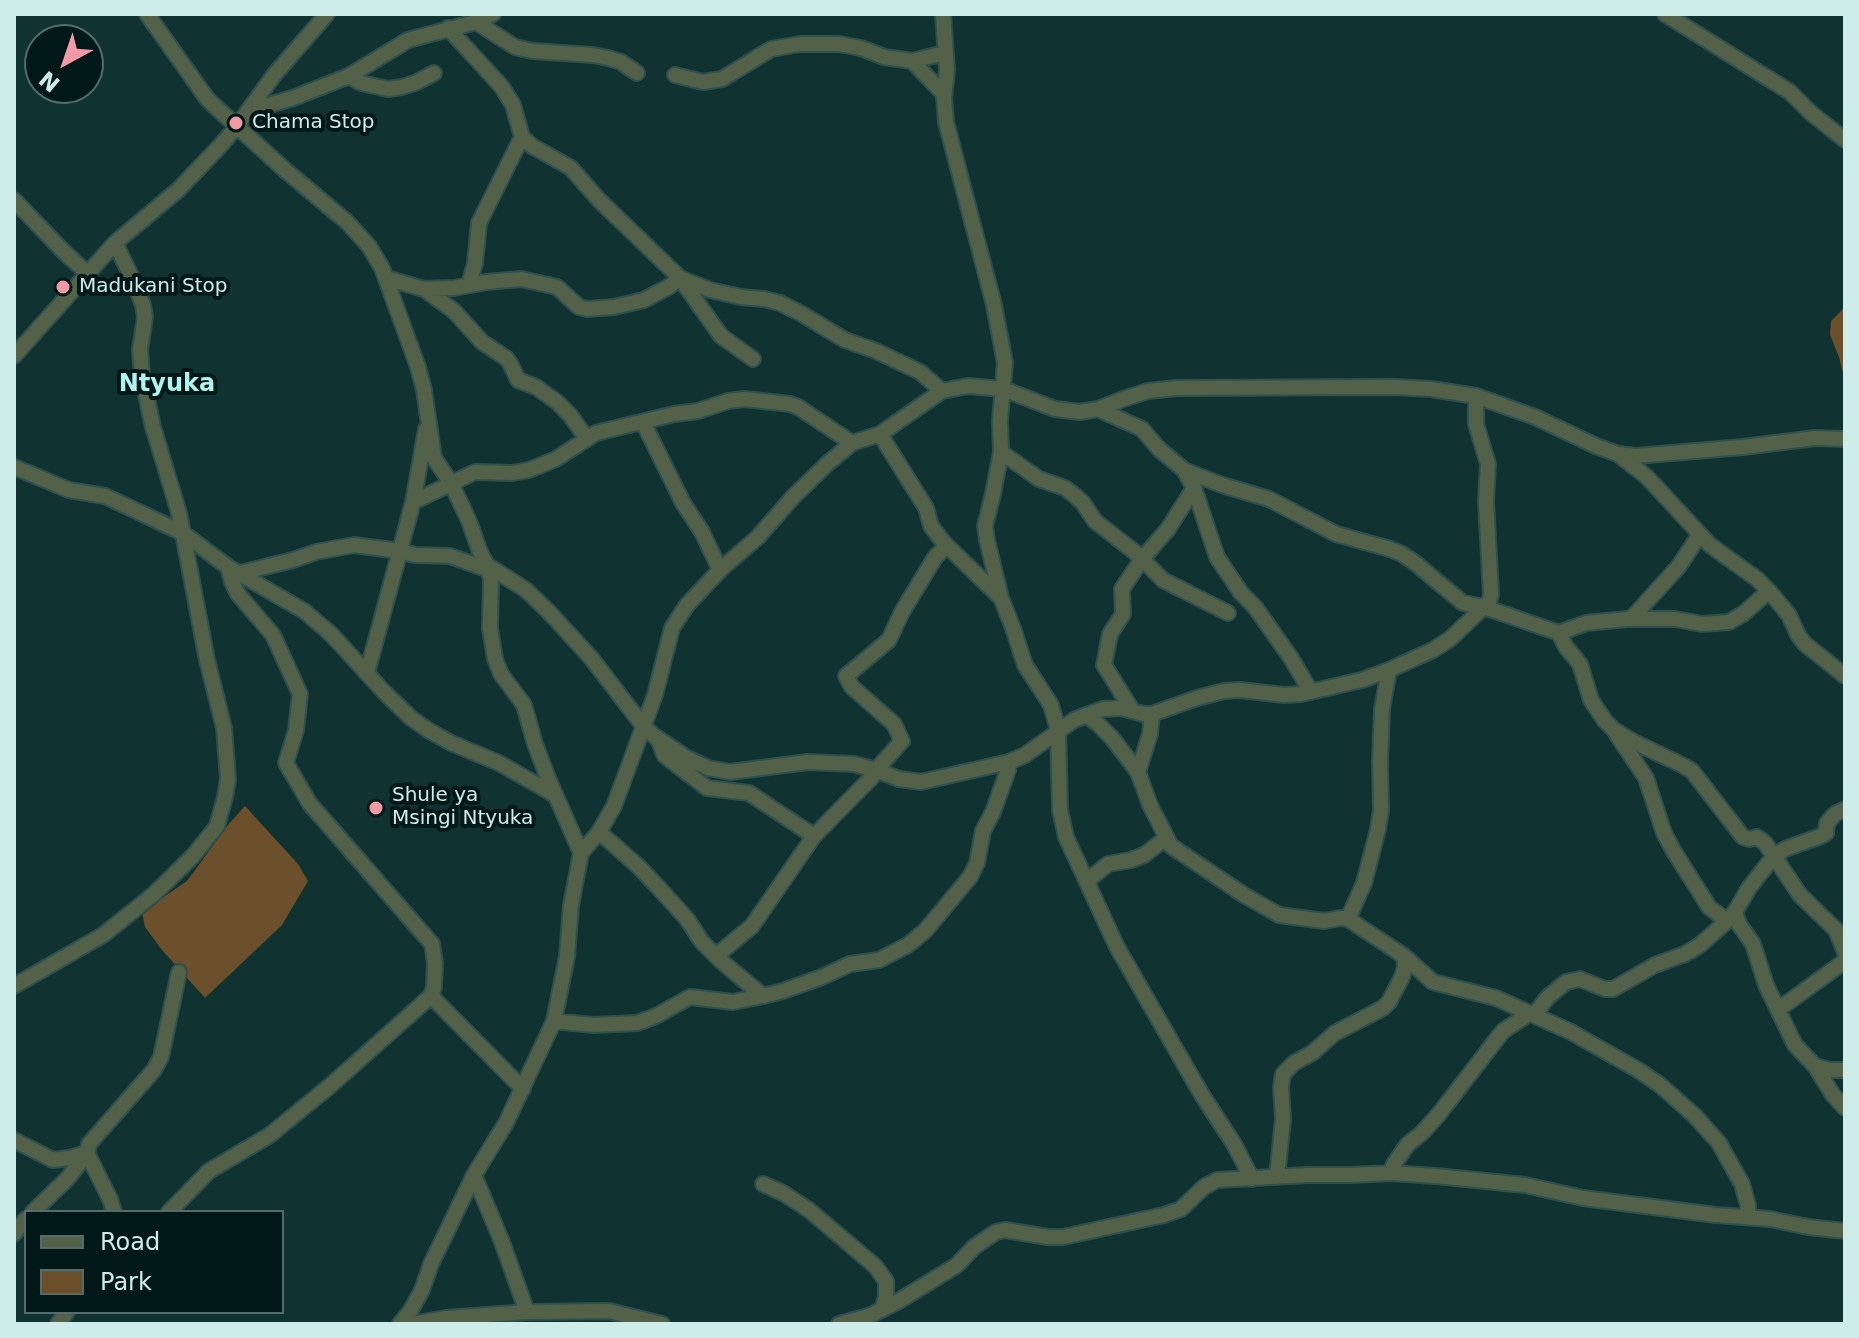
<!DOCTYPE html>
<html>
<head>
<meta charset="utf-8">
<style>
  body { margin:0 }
  #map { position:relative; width:1859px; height:1338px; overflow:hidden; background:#103230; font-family:"DejaVu Sans",sans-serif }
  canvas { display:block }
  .frame { position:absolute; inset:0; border:16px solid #cdecea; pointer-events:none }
  .legend { position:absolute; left:24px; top:1210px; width:260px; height:104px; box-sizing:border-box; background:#001918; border:2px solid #526d6c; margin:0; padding:10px 14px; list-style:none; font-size:24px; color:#cdecea }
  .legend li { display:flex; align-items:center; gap:16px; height:40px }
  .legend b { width:40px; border:2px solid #526d6c }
  .north { position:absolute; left:24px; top:24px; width:80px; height:80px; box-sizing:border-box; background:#001918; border:2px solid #526d6c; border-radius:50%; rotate:220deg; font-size:22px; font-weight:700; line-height:32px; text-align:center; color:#cdecea }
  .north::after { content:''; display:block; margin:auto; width:28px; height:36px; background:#f49aa7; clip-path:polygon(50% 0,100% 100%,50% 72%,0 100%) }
</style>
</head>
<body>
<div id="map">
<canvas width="1859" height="1338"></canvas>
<div class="frame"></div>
<ul class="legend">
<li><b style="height:10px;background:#546149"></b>Road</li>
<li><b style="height:22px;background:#6c4f2b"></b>Park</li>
</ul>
<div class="north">N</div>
</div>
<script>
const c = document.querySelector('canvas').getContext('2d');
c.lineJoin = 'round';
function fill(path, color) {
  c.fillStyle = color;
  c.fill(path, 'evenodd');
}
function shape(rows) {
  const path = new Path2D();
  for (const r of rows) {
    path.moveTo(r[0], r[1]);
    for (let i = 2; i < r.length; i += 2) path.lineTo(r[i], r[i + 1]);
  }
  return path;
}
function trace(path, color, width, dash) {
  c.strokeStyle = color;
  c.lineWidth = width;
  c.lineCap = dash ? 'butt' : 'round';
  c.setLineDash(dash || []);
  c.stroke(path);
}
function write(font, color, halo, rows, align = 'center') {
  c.font = font + ' "DejaVu Sans",sans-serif';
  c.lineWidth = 8;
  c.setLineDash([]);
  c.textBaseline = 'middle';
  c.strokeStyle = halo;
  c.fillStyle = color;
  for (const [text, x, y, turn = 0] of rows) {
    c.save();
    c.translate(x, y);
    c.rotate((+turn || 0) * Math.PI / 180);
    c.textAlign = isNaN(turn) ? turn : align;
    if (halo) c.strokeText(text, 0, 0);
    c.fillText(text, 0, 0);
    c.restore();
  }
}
fill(shape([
  [1845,307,1845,382,1839,357,1830,335,1831,321],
  [245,806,298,864,308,881,282,925,205,998,162,950,145,927,142,912,187,881,228,825]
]), '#6c4f2b');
const minor = shape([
  [147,14,208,100,285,170,347,222,369,246,382,268,418,367,424,390,434,458,451,483,469,521,480,552,487,565,491,579,490,628,495,659,501,674,524,705,535,744,548,778,581,853],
  [943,14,947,70,944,98,946,122,994,305,1005,363,1000,420,1001,452,993,494,985,526,987,540,1001,598,1013,628,1025,665,1051,705,1058,730,1060,810,1066,837,1117,947,1202,1095,1234,1144,1252,1179],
  [1665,14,1790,92,1811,113,1845,140],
  [476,22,515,47,532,51,593,55,608,58,621,62,637,73],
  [448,28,502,87,513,105,522,137,532,146,571,168,599,200,680,278,710,290,741,297,764,299,780,303,802,314,845,340,876,351,920,372,942,391],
  [912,61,944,94],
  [675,75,703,82,722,79,771,49,800,44,839,44,861,48,884,57,912,61,945,53],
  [349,76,361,83,388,89,402,87,415,83,434,73],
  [248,111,293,98,349,76,408,40,476,22,493,14],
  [14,200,64,252,87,273],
  [386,278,424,289,454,288,486,282,521,279,557,287,579,307,587,309,614,307,644,300,670,286,680,278,721,336,753,359],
  [469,285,475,263,479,223,522,137],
  [424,289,454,311,482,342,506,358,510,363,518,380,536,387,557,402,570,415,587,439],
  [14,356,115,243,178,190,220,146,238,125,274,75,327,14],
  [1098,409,1142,429,1159,449,1184,470,1222,485,1269,499,1336,534,1390,549,1402,554,1414,562,1463,603,1484,607,1559,633,1586,623,1627,619,1675,619,1702,624,1729,622,1743,614,1769,591],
  [643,422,683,503,702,532,720,570],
  [880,434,926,508,931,526,944,543,999,596],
  [1001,452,1039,479,1065,488,1073,494,1083,503,1095,521,1136,553,1163,580,1228,613],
  [1618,454,1647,477,1710,545,1757,579,1769,591,1789,615,1798,635,1805,644,1845,676],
  [14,467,69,490,105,496,183,533,228,567,304,611,331,634,384,692,411,718,428,730,451,743,499,763,555,795],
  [1184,470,1194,488,1217,557,1241,593,1255,607,1291,658,1311,692],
  [413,502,475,472,512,473,529,470,556,459,596,433,674,414,698,411,728,401,744,399,790,404,798,407,852,443],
  [487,565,526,590,549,612,592,659,644,727,653,735,687,758,708,768,730,772,808,762,854,764,876,770,899,779,921,782,1009,762,1025,755,1074,720,1103,709,1121,708,1144,714,1152,714,1197,698,1224,691,1240,690,1284,695,1301,694,1362,680,1389,670,1433,650,1450,639,1489,602,1491,594,1486,501,1488,464,1476,424,1476,396],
  [240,573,293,560,316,552,354,545,400,551,415,555,450,556,489,570],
  [1631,619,1679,566,1700,534],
  [1559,633,1566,647,1580,664,1591,700,1605,721,1614,730,1632,741,1684,766,1692,771,1743,837,1749,839,1757,837,1765,843,1800,895,1836,930,1845,952],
  [367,673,413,502,426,429],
  [1132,710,1104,665,1110,634,1123,614,1122,589,1142,559,1168,529,1194,488],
  [1086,715,1098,724,1112,738,1138,772,1150,805,1171,846,1244,895,1279,915,1324,921,1341,918,1348,919,1404,956,1433,982,1496,998,1571,1032,1638,1070,1660,1085,1695,1116,1719,1143,1742,1184,1748,1205,1748,1217],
  [1617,735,1646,778,1664,833,1673,850,1709,907,1727,921],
  [658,739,665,756,707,788,749,793,814,836],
  [1138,772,1150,734,1152,714],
  [599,832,638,866,658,887,687,919,702,942,721,961,763,996,783,991,822,977,850,964,879,960,908,945,925,931,970,877,977,863,983,831,993,812,1008,770,1009,762],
  [1087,881,1108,864,1131,860,1144,855,1166,838],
  [1735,912,1739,924,1753,944,1766,985,1795,1045,1815,1066,1833,1095,1845,1108],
  [1348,919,1364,883,1378,829,1381,810,1380,762,1382,709,1389,670],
  [716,956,752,926,814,836,872,777,876,770,902,741,894,724,852,687,846,676,889,640,902,612,936,556,947,546],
  [14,986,103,935,153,895,193,856,217,826,225,797,228,779,224,728,207,660,179,513,153,427,142,376,140,350,145,317,143,305,134,282,115,243],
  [431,996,523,1089],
  [1779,1009,1845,961],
  [1534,1015,1547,998,1566,982,1580,979,1605,989,1613,989,1655,965,1685,954,1700,945,1727,921,1735,912,1749,888,1774,856,1785,849,1821,836,1826,833,1827,823,1835,814,1845,809],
  [554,1021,593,1025,637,1023,656,1016,690,997,733,1002,763,996],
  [1815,1066,1829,1070,1845,1070],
  [14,1140,53,1160,69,1158,87,1153],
  [1390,1173,1394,1164,1408,1144,1422,1133,1439,1114,1503,1031,1529,1014],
  [474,1175,502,1242,527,1312],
  [1277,1177,1283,1119,1281,1087,1283,1074,1294,1063,1312,1053,1335,1033,1383,1008,1389,1002,1402,977,1405,967,1404,956],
  [763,1184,783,1193,809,1210,875,1266,886,1281,886,1297,882,1309],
  [33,1212,68,1178,87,1153],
  [114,1212,110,1199,87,1153,89,1144,154,1070,161,1057,179,972],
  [169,1212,209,1171,270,1135,331,1085,431,996,434,987,435,963,432,944,310,804,286,763,296,730,300,694,273,635,238,594,232,582,228,567],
  [14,1234,26,1219],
  [58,1324,67,1312],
  [400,1324,411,1310,422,1290,431,1264,448,1229,474,1175,506,1123,554,1021,567,956,571,905,581,853,599,832,614,806,655,695,672,628,687,605,720,570,758,537,793,497,827,464,852,443,880,434,942,391,968,386,1003,389,1055,409,1080,412,1098,409,1123,399,1148,391,1177,388,1394,387,1431,389,1476,396,1535,417,1596,446,1618,454,1636,456,1743,447,1815,438,1845,439],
  [412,1324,446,1318,527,1312,609,1311,662,1324],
  [839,1324,869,1316,897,1302,957,1265,974,1247,996,1232,1005,1230,1048,1237,1063,1237,1164,1215,1181,1209,1204,1187,1217,1180,1307,1175,1351,1175,1390,1173,1436,1176,1525,1185,1583,1198,1716,1215,1770,1219,1808,1227,1845,1231]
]);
trace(minor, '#2e504e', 18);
trace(minor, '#546149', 14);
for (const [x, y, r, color] of [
  [236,123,8,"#f49aa7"],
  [63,287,8,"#f49aa7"],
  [376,808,8,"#f49aa7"]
]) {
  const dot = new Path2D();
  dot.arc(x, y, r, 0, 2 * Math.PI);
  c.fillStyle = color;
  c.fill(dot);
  trace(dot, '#001918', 3);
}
write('20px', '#cdecea', '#001918', [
  ["Chama Stop",252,123],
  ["Madukani Stop",79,287],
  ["Shule ya",392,796],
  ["Msingi Ntyuka",392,819]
], 'left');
write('bold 24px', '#b1f3ef', '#001918', [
  ["Ntyuka",167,385]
]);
</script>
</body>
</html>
